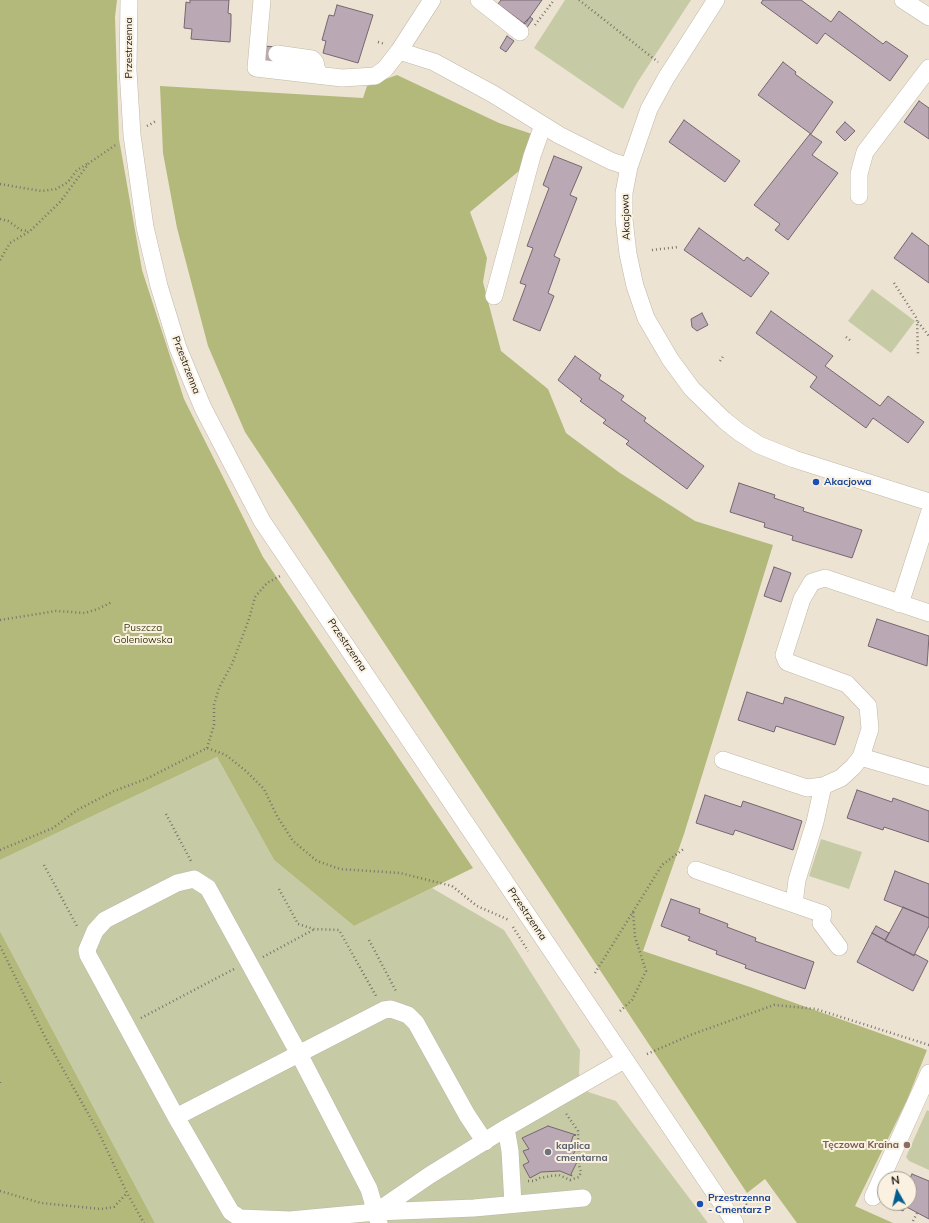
<!DOCTYPE html>
<html>
<head>
<meta charset="utf-8">
<style>
  body { margin:0 }
  #map { position:relative; width:929px; height:1223px; overflow:hidden; background:#ede3d3; font-family:Mulish,sans-serif }
  canvas { display:block }
  .north { position:absolute; left:877px; top:1171px; width:40px; height:40px; box-sizing:border-box; background:#faf1e0; border:1px solid #a0998d; border-radius:50%; rotate:352deg; font-size:11px; font-weight:700; line-height:16px; text-align:center; color:#191610 }
  .north::after { content:''; display:block; margin:auto; width:14px; height:18px; background:#025e8f; clip-path:polygon(50% 0,100% 100%,50% 72%,0 100%) }
</style>
</head>
<body>
<div id="map">
<canvas width="929" height="1223"></canvas>
<div class="north">N</div>
</div>
<script>
const c = document.querySelector('canvas').getContext('2d');
c.lineJoin = 'round';
function fill(path, color) {
  c.fillStyle = color;
  c.fill(path, 'evenodd');
}
function shape(rows) {
  const path = new Path2D();
  for (const r of rows) {
    path.moveTo(r[0], r[1]);
    for (let i = 2; i < r.length; i += 2) path.lineTo(r[i], r[i + 1]);
  }
  return path;
}
function trace(path, color, width, dash) {
  c.strokeStyle = color;
  c.lineWidth = width;
  c.lineCap = dash ? 'butt' : 'round';
  c.setLineDash(dash || []);
  c.stroke(path);
}
function write(font, color, halo, rows, align = 'center') {
  c.font = font + ' Mulish,sans-serif';
  c.lineWidth = 4;
  c.setLineDash([]);
  c.textBaseline = 'middle';
  c.strokeStyle = halo;
  c.fillStyle = color;
  for (const [text, x, y, turn = 0] of rows) {
    c.save();
    c.translate(x, y);
    c.rotate((+turn || 0) * Math.PI / 180);
    c.textAlign = isNaN(turn) ? turn : align;
    if (halo) c.strokeText(text, 0, 0);
    c.fillText(text, 0, 0);
    c.restore();
  }
}
fill(shape([
  [565,0,691,0,637,83,623,109,534,48],
  [872,289,915,321,891,353,848,321],
  [217,757,274,860,354,926,432,888,504,930,580,1050,579,1074,588,1092,616,1101,708,1223,155,1223,0,931,0,860],
  [821,839,862,852,849,889,809,876],
  [927,1110,929,1111,929,1170,909,1161,906,1157]
]), '#c6caa5');
fill(shape([
  [0,0,117,0,115,17,119,139,142,270,184,399,263,557,473,868,354,926,274,860,217,757,0,860],
  [397,75,499,123,535,135,519,171,470,212,487,258,483,282,501,351,548,389,566,433,620,473,695,521,773,545,684,834,643,951,750,987,927,1050,907,1100,855,1206,893,1223,797,1223,765,1179,747,1193,245,432,208,346,177,228,163,153,160,86,363,98,367,86],
  [0,931,155,1223,0,1223]
]), '#b2b97b');
const building = shape([
  [190,0,229,0,228,13,231,14,231,24,230,42,191,39,192,29,184,28,186,2,190,3,190,0],
  [501,0,542,0,525,24,498,4,501,0],
  [763,0,801,0,831,22,839,11,883,44,886,41,908,56,890,81,825,33,817,44,761,3,763,0],
  [337,5,373,15,358,63,323,53,326,41,322,40,329,15,334,16,337,5],
  [530,17,533,19,526,29,521,26,530,17],
  [507,36,514,41,506,52,500,48,507,36],
  [263,46,279,47,278,63,261,61,263,46],
  [783,62,796,72,795,74,833,102,811,134,758,95,783,62],
  [919,101,929,108,929,139,904,122,919,101],
  [684,120,740,161,725,182,669,142,684,120],
  [845,122,855,131,845,141,836,132,845,122],
  [810,134,822,142,812,155,838,173,788,240,775,230,780,224,754,205,810,134],
  [554,156,582,167,570,195,577,198,554,256,560,259,548,293,554,296,540,331,513,320,526,285,520,283,533,248,527,246,549,188,543,185,554,156],
  [699,228,744,261,747,257,769,273,751,297,684,250,699,228],
  [912,233,929,246,929,283,894,258,912,233],
  [771,311,833,356,825,366,880,406,888,396,924,422,908,443,873,418,866,428,810,387,817,377,756,333,771,311],
  [702,313,708,325,697,331,692,327,691,319,702,313],
  [575,356,601,375,599,379,624,396,621,400,646,418,644,421,704,466,687,489,626,444,629,441,603,423,606,420,580,401,582,399,558,380,575,356],
  [739,483,775,495,774,498,804,508,803,511,862,530,852,558,792,540,793,536,764,527,765,523,730,512,739,483],
  [774,567,791,573,781,602,764,596,774,567],
  [877,619,929,636,927,666,868,646,877,619],
  [747,692,783,704,785,697,844,717,835,745,776,726,774,732,738,720,747,692],
  [857,790,892,802,893,798,929,811,929,842,884,827,883,830,847,818,857,790],
  [705,795,741,807,743,801,802,821,793,850,735,830,733,835,696,823,705,795],
  [895,871,929,884,929,918,884,900,895,871],
  [671,899,700,909,699,913,728,924,727,927,756,938,755,941,814,962,805,989,745,968,746,965,716,954,717,951,688,940,690,937,661,926,671,899],
  [903,907,929,918,929,926,914,955,885,941,903,907],
  [876,926,889,933,885,940,872,933,876,926],
  [872,933,914,956,915,954,928,961,913,991,857,962,872,933],
  [548,1126,576,1135,573,1136,570,1146,576,1149,571,1159,577,1162,571,1174,572,1176,560,1171,541,1172,530,1178,523,1165,529,1162,523,1151,529,1149,522,1138,548,1126],
  [912,1174,929,1181,929,1219,899,1203,909,1203,909,1180,912,1174],
  [894,1203,899,1203,905,1207,903,1211,892,1206,894,1203]
]);
fill(building, '#baa9b4');
trace(building, '#756670', 1);
const minor = shape([
  [129,0,128,70,132,135,145,227,159,286,178,348,203,408,262,521,735,1223],
  [262,0,256,68,342,78,375,76,385,69,399,51,432,0],
  [479,0,520,32],
  [716,0,666,78,649,109,629,167,624,193,624,219,628,254,635,286,646,318,670,359,692,389,724,420,739,432,759,445,794,459,929,502],
  [903,0,929,17],
  [399,51,434,62,493,94,559,135,611,161,629,167],
  [277,54,312,59,315,62,318,75],
  [859,196,859,174,865,152,929,68],
  [494,296,532,156,543,125],
  [900,604,929,514],
  [861,757,929,777],
  [723,760,807,788,823,786,841,778,853,767,861,757,870,729,868,706,847,684,787,662,784,655,802,599,812,582,825,578,929,613],
  [696,870,794,904,797,880,815,822,823,786],
  [794,904,823,914,821,923,839,947],
  [176,1117,88,955,87,950,95,931,105,920,177,883,194,879,208,888,299,1054,369,1189,379,1223],
  [506,1128,624,1060],
  [485,1142,467,1115,416,1023,408,1015,391,1009,384,1010,176,1117,231,1212,240,1218,290,1220,376,1212,474,1208,583,1198],
  [873,1197,929,1073],
  [376,1212,430,1175,506,1128,510,1151,513,1204]
]);
trace(minor, '#c0b7a7', 18);
trace(shape([
  [579,0,658,62],
  [535,25,554,0],
  [378,42,385,44],
  [147,126,156,121],
  [0,184,41,191,56,189,68,182,77,170,87,164],
  [0,219,8,221,21,230,29,231],
  [652,250,678,247],
  [0,260,10,243,30,231,60,202,89,163,117,144],
  [894,283,917,319,918,354],
  [918,322,929,336],
  [846,337,851,341],
  [720,361,724,355],
  [0,620,56,611,85,613,98,609,112,602],
  [207,748,214,725,214,705,219,688,232,664,249,619,255,597,267,583,280,576],
  [166,814,192,863],
  [0,850,53,828,77,810,114,791,146,779,207,748,226,755,246,771,264,789,277,816,293,841,317,861,340,869,400,873,452,886,477,906,509,920],
  [44,865,78,928],
  [279,889,298,924,314,929,339,930,376,996],
  [513,927,528,951],
  [369,940,397,993],
  [0,946,46,1039,99,1133,127,1193,144,1223],
  [263,957,313,930],
  [595,973,662,865,685,848],
  [620,1011,632,1000,646,971,635,937,633,911],
  [141,1018,234,969],
  [647,1054,693,1034,774,1005,816,1009,929,1045],
  [0,1082,0,1083],
  [528,1181,534,1181,540,1178,551,1176,559,1175,570,1180,579,1177,581,1172,579,1165,578,1131,565,1112],
  [0,1191,41,1203,101,1209,114,1207,127,1193],
  [742,1197,749,1209],
  [913,1221,917,1213]
]), '#7a7469', 2.5, [1, 3]);
trace(minor, '#fff', 17);
for (const [x, y, r, color] of [
  [816,482,4,"#1a4fb4"],
  [907,1145,4,"#8d6e63"],
  [548,1152,4,"#6b7280"],
  [700,1204,4,"#1a4fb4"]
]) {
  const dot = new Path2D();
  dot.arc(x, y, r, 0, 2 * Math.PI);
  c.fillStyle = color;
  c.fill(dot);
  trace(dot, '#faf1e0', 1.5);
}
write('10px', '#191610', '#faf1e0', [
  ["Przestrzenna",129,48,-90],
  ["Akacjowa",626,217,-92],
  ["Przestrzenna",186,365,69],
  ["Przestrzenna",347,645,56],
  ["Przestrzenna",527,914,56]
]);
write('bold 10px', '#164399', '#faf1e0', [
  ["Akacjowa",824,482],
  ["Przestrzenna",708,1198],
  ["- Cmentarz P",708,1210]
], 'left');
write('10px', '#393d0d', '#faf1e0', [
  ["Puszcza",143,628],
  ["Goleniowska",143,640]
]);
write('bold 10px', '#785e54', '#faf1e0', [
  ["Tęczowa Kraina",899,1145]
], 'right');
write('bold 10px', '#5b616d', '#faf1e0', [
  ["kaplica",556,1146],
  ["cmentarna",556,1158]
], 'left');
</script>
</body>
</html>
